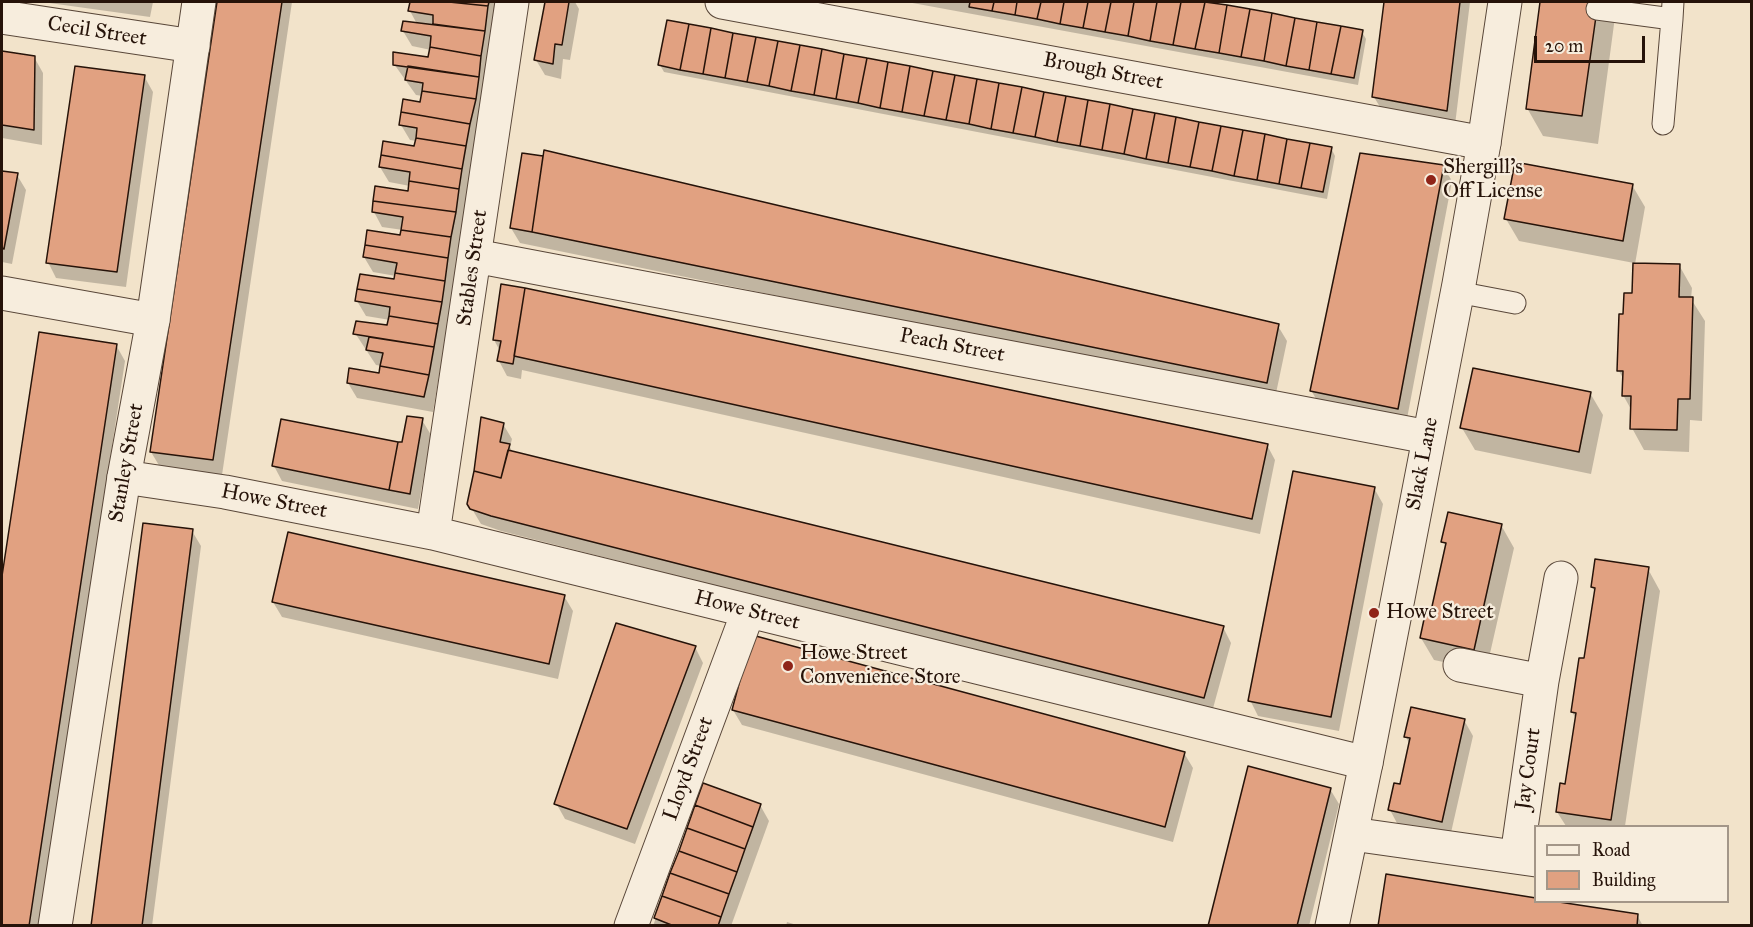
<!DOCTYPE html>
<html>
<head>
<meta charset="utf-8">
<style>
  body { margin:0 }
  #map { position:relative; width:1753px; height:927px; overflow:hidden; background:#f2e3ca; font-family:"IM FELL Great Primer",serif }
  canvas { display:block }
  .frame { position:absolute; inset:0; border:3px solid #261309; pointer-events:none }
  .legend { position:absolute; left:1534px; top:825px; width:195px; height:78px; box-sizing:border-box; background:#f7eddd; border:2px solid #a39688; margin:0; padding:8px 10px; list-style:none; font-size:18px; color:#261309 }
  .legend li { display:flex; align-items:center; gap:12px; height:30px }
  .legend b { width:30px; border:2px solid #a39688 }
  .scale { position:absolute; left:1534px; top:36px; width:111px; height:27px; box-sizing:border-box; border:3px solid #261309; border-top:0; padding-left:8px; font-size:18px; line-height:21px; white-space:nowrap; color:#261309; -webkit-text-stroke:4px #f7eddd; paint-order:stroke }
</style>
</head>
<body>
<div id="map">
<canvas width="1753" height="927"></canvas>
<div class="frame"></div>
<ul class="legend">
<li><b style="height:8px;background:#f7eddd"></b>Road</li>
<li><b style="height:16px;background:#e1a181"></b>Building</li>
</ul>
<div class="scale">20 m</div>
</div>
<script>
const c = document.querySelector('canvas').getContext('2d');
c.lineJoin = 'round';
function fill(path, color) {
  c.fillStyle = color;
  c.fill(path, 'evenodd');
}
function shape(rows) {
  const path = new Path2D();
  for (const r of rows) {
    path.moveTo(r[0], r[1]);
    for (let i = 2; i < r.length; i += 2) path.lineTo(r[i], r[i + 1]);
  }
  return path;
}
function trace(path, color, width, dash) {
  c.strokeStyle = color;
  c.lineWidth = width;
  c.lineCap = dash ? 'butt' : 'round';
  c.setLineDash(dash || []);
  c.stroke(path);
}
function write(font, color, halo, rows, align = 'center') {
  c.font = font + ' "IM FELL Great Primer",serif';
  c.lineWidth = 4.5;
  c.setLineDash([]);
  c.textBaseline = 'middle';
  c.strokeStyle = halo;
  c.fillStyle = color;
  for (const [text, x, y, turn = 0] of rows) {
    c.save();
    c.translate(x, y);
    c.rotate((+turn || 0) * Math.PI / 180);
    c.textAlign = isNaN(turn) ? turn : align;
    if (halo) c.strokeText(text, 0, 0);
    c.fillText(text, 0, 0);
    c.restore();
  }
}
fill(shape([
  [42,2,153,2,150,17],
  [218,2,292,2,222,475,160,467,151,452],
  [411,2,498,2,474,162,433,412,357,398,348,383,380,375,382,366,376,365,355,333,388,327,390,320,366,316,357,301,396,281,396,276,373,272,364,257,402,236,403,230,382,227,374,212,410,193,410,186,389,182,380,167,415,148,417,141,410,140,401,125,422,104,423,96,416,95,394,64,429,59,431,50,412,46,403,31,417,24,410,11],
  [547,2,575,2,579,9,570,60,563,59,561,79,545,75,536,60],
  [907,2,1199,2,1362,32,1366,39,1358,85],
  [1386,2,1470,2,1455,125,1383,112,1374,97],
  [1542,2,1617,2,1598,144,1543,136,1527,108],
  [2,53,34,57,43,73,42,145,2,138],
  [660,65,1331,148,1335,156,1327,199,664,72],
  [144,76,153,92,126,287,56,278,48,262],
  [523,154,1278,326,1287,341,1275,398,520,243,511,228],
  [1443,166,1452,181,1406,424,1320,406,1311,390],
  [2,172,17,175,26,190,12,264,2,262],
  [1632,185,1645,207,1635,264,1679,265,1692,288,1691,299,1705,321,1702,421,1690,420,1689,452,1644,450,1632,428,1632,411,1623,395,1624,380,1619,371,1625,316,1633,295,1634,263,1519,241,1506,219],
  [40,334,116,345,125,361,39,926,2,926,2,586],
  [494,340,1267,445,1275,460,1260,534,522,370,521,379,507,376,499,361,500,351],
  [1590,393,1603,415,1591,474,1475,450,1462,428],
  [422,420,431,435,418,509,282,481,274,466,404,444],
  [503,424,512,439,510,447,513,453,1223,627,1231,643,1212,712,501,531,481,524,469,504],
  [1374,488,1383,504,1339,731,1258,716,1250,700],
  [1501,525,1514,548,1486,671,1434,660,1421,638,1432,613,1447,548,1443,541],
  [192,531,201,546,152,926,93,926],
  [1648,569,1660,591,1625,826,1566,826,1557,812,1567,785,1576,719,1572,712,1585,660,1595,592,1592,587],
  [564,596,573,611,558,679,282,617,273,602],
  [695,647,703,663,635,844,565,819,556,803],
  [733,710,1184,753,1193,768,1173,842,742,725],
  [1464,720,1473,736,1450,837,1398,825,1390,810,1401,785,1410,745,1406,737],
  [703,785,760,805,769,821,731,926,653,926],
  [1330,789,1339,804,1309,926,1210,926],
  [1536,902,1549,902,1637,915,1643,926,1379,926],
  [787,922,800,926,786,926]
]), '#0003');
const building = shape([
  [217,2,282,2,213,460,150,452,217,2],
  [410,2,449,2,488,6,485,31,433,24,433,15,408,11,410,2],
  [449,2,489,2,488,6,449,2],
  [545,2,569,2,562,45,555,44,553,64,534,60,545,2],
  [970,2,994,2,992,11,969,7,970,2],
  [994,2,1017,2,1015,15,992,11,994,2],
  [1017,2,1041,2,1037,19,1015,15,1017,2],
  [1041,2,1064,2,1060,24,1037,19,1041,2],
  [1064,2,1088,2,1083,28,1060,24,1064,2],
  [1088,2,1111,2,1105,32,1083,28,1088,2],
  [1111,2,1134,2,1128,36,1105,32,1111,2],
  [1134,2,1157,2,1150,41,1128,36,1134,2],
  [1157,2,1181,2,1173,45,1150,41,1157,2],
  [1181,2,1205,2,1195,49,1173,45,1181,2],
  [1205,2,1227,5,1219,53,1195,49,1205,2],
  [1384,2,1460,2,1447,111,1372,97,1384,2],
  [1540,2,1598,2,1582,116,1526,109,1540,2],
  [1227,5,1250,9,1241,57,1219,53,1227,5],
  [1250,9,1272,13,1264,61,1241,57,1250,9],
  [1272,13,1295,18,1286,66,1264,61,1272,13],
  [1295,18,1317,22,1309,70,1286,66,1295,18],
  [667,20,689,24,680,70,658,65,667,20],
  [403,21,485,31,481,56,430,47,431,36,401,31,403,21],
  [1317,22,1341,26,1331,74,1309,70,1317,22],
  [689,24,711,28,703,74,680,70,689,24],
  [1341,26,1363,30,1354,78,1331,74,1341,26],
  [711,28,733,33,725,78,703,74,711,28],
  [733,33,756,37,747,82,725,78,733,33],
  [756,37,778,41,769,86,747,82,756,37],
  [778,41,800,45,791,91,769,86,778,41],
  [800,45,822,49,814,95,791,91,800,45],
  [430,47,481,56,479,77,393,65,393,52,428,57,430,47],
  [822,49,844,54,836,99,814,95,822,49],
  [2,51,35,56,34,130,2,125,2,51],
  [844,54,867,58,858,103,836,99,844,54],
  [867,58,888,62,880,108,858,103,867,58],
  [888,62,910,66,902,112,880,108,888,62],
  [75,66,145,75,117,272,46,263,75,66],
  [408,66,479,77,476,99,422,91,423,83,405,80,408,66],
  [910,66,933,71,924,116,902,112,910,66],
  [933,71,955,75,946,120,924,116,933,71],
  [955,75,977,79,969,124,946,120,955,75],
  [977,79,999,83,991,129,969,124,977,79],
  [999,83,1022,87,1013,133,991,129,999,83],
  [1022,87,1044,92,1035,137,1013,133,1022,87],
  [422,91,476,99,470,124,401,112,403,99,420,102,422,91],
  [1044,92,1066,96,1057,142,1035,137,1044,92],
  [1066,96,1088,100,1080,146,1057,142,1066,96],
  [1088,100,1110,104,1102,150,1080,146,1088,100],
  [1110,104,1133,109,1124,154,1102,150,1110,104],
  [1133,109,1155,113,1146,159,1124,154,1133,109],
  [401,112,470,124,466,146,416,138,417,128,399,125,401,112],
  [1155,113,1176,117,1168,163,1146,159,1155,113],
  [1176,117,1199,122,1190,167,1168,163,1176,117],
  [1199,122,1221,126,1212,171,1190,167,1199,122],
  [1221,126,1243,130,1234,176,1212,171,1221,126],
  [1243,130,1265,134,1257,180,1234,176,1243,130],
  [1265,134,1287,139,1279,184,1257,180,1265,134],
  [416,138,466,146,462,169,381,155,383,141,414,146,416,138],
  [1287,139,1310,143,1301,188,1279,184,1287,139],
  [1310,143,1332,147,1323,192,1301,188,1310,143],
  [544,150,1279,324,1267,383,532,232,544,150],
  [522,153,543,156,532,232,510,228,522,153],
  [1360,153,1444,165,1398,409,1310,391,1360,153],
  [381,155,462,169,459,189,409,181,410,172,379,167,381,155],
  [1515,162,1633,184,1623,241,1504,219,1515,162],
  [2,171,18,173,4,249,2,248,2,171],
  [409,181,459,189,456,212,373,201,375,186,408,191,409,181],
  [373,201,456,212,451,237,401,230,403,217,372,212,373,201],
  [367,230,400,235,401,230,451,237,448,258,365,245,367,230],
  [365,245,448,258,445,281,395,273,397,263,363,257,365,245],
  [1633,263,1680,264,1679,297,1693,297,1690,399,1678,399,1677,430,1630,429,1631,396,1622,396,1623,371,1617,371,1619,314,1623,314,1624,293,1632,293,1633,263],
  [395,273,445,281,442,302,357,289,360,274,394,279,395,273],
  [501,284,525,288,513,364,497,361,501,341,493,340,501,284],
  [525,288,1268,444,1252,519,514,356,525,288],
  [357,289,442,302,438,324,389,316,390,307,355,301,357,289],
  [389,316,438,324,434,347,353,334,356,321,387,325,389,316],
  [39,332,117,344,29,926,2,926,2,576,39,332],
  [369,337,434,347,429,375,380,366,383,353,366,350,369,337],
  [380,366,429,375,424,397,347,383,349,368,379,373,380,366],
  [1473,368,1591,392,1579,452,1460,428,1473,368],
  [407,416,423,418,410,494,389,490,398,442,402,442,407,416],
  [481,417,504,423,500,442,510,444,501,478,474,471,481,417],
  [281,419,398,442,389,490,272,466,281,419],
  [508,450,1224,626,1204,698,491,516,470,509,467,504,474,471,501,478,508,450],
  [1293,471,1375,487,1331,717,1248,701,1293,471],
  [1448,512,1502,524,1474,650,1420,638,1426,610,1431,611,1446,543,1441,542,1448,512],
  [143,523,193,529,142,926,91,926,143,523],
  [288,532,565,595,549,664,272,602,288,532],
  [1595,559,1649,567,1611,820,1556,812,1560,783,1565,784,1576,713,1571,712,1579,658,1584,658,1595,588,1591,587,1595,559],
  [616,623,696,646,627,829,554,804,616,623],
  [752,635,1185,752,1165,827,732,710,752,635],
  [1411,707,1465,719,1442,822,1388,810,1394,783,1400,784,1410,738,1404,737,1411,707],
  [1248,766,1331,788,1297,926,1208,926,1248,766],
  [703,783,761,804,753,827,695,805,703,783],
  [695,805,753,827,745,849,687,828,695,805],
  [687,828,745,849,737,872,679,851,687,828],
  [679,851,737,872,729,894,670,873,679,851],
  [670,873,729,894,721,917,662,896,670,873],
  [1386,874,1536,898,1536,902,1559,902,1638,914,1637,926,1378,926,1386,874],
  [662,896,721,917,718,926,674,926,654,918,662,896]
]);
fill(building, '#e1a181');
trace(building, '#261309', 1.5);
const service = shape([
  [1597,9,1672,19,1673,2],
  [1663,124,1672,19],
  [1457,292,1515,303]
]);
const minor = shape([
  [722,2,1484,143],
  [2,17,193,46],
  [475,256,1428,437],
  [2,293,153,320],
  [124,477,225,492,433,533,1366,763],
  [433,533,512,2],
  [1460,665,1542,681,1517,856],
  [1542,681,1561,578],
  [1352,834,1536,860],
  [631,926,748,612]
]);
const tertiary = shape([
  [55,926,124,477,153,320,199,2],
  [1332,926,1366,763,1459,284,1484,143,1505,2]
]);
trace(service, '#594739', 23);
trace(minor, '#594739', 35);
trace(tertiary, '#594739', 35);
trace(service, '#f7eddd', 21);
trace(minor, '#f7eddd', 33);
trace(tertiary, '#f7eddd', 33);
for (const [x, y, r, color] of [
  [1431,180,6,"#8f2418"],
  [1374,613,6,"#8f2418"],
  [788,666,6,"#8f2418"]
]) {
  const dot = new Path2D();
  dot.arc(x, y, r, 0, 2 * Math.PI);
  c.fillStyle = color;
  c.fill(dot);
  trace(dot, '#f7eddd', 2);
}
write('21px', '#261309', '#f7eddd', [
  ["Cecil Street",97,32,9],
  ["Brough Street",1103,72,11],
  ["Stables Street",473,268,-82],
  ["Peach Street",952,346,11],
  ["Stanley Street",127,463,-80],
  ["Slack Lane",1423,464,-79],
  ["Howe Street",274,502,11],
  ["Howe Street",747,611,14],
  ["Lloyd Street",689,769,-70],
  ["Jay Court",1529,769,-82]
]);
write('21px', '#261309', '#f7eddd', [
  ["Shergill's",1443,168],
  ["Off License",1443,192],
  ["Howe Street",1386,613],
  ["Howe Street",800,654],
  ["Convenience Store",800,678]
], 'left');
</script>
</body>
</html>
